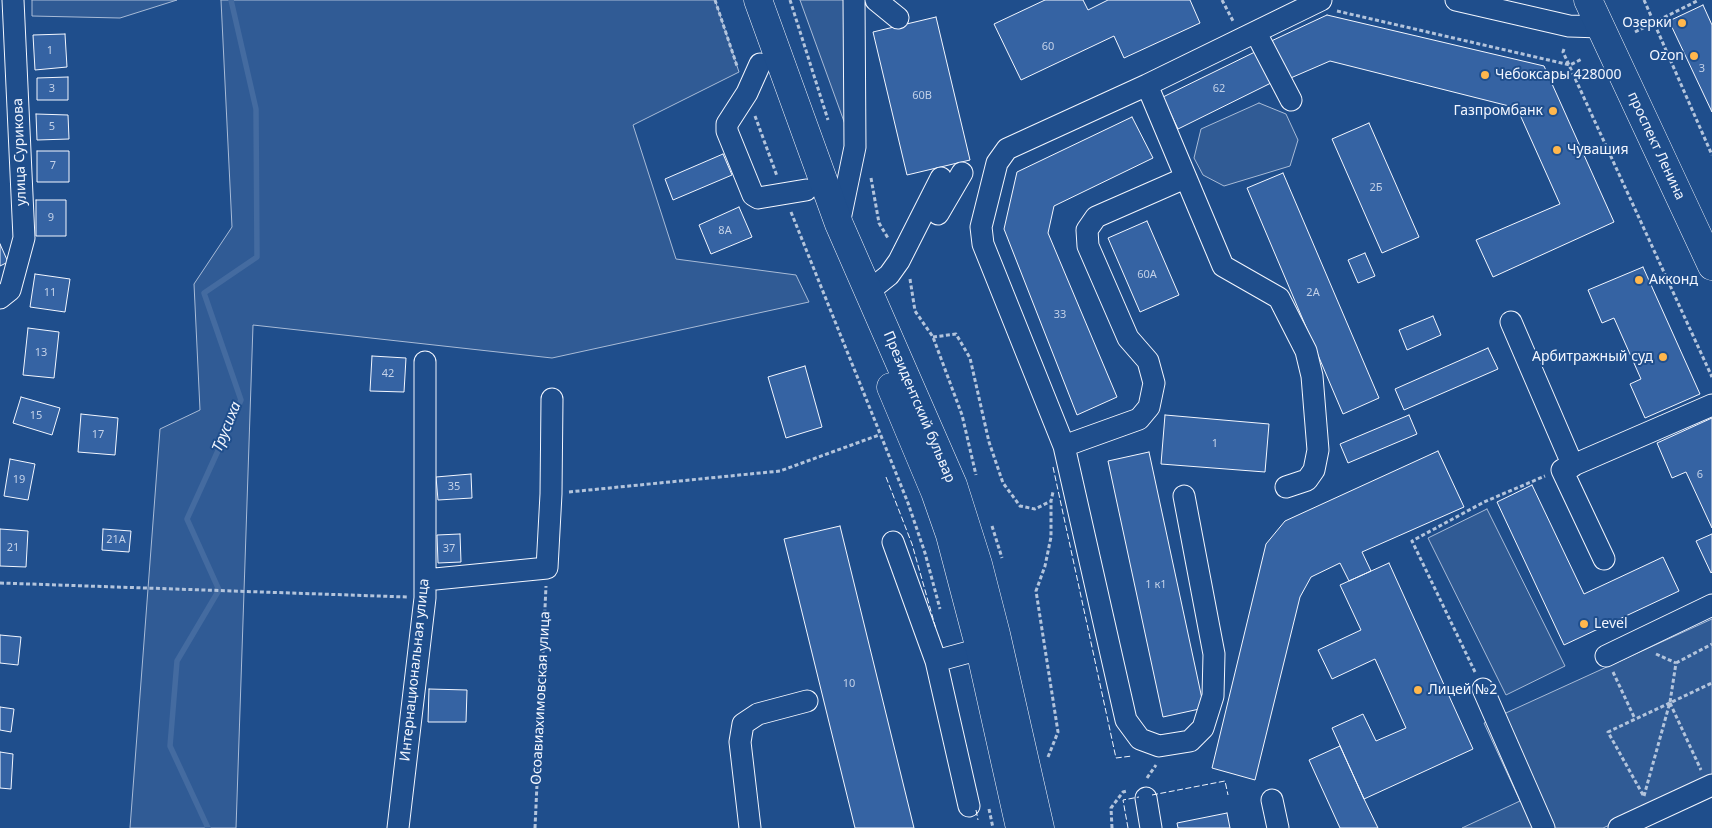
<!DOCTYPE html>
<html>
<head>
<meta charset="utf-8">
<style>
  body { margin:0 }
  canvas { display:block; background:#1f4e8c }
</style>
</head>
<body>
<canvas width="1712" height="828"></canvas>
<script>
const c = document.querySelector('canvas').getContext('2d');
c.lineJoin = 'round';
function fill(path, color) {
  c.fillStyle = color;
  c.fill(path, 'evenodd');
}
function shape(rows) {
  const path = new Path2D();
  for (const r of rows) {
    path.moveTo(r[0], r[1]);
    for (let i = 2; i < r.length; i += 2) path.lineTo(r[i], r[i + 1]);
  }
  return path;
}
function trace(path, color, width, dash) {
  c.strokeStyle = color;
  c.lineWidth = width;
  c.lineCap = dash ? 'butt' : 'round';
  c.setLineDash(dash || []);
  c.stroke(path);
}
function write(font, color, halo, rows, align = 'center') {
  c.font = font + ' "Noto Sans",sans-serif';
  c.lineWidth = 4;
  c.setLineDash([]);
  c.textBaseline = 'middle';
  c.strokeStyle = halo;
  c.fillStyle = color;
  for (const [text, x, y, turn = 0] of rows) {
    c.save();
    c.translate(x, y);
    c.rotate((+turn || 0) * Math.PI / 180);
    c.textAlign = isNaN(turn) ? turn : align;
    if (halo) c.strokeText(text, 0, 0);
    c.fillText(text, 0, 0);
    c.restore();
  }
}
const built = shape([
  [32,0,177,0,120,18,32,16,32,0],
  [221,0,715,0,739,72,633,125,676,259,796,275,809,302,552,358,253,325,236,828,130,828,160,429,200,410,194,284,232,227,221,0],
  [800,0,844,0,846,127,800,0],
  [1259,103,1286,114,1298,140,1290,166,1224,186,1203,175,1194,158,1201,129,1259,103],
  [1487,509,1565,666,1506,695,1428,538,1487,509],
  [1712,619,1712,778,1603,828,1462,828,1520,801,1484,723,1712,619]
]);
fill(built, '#305b95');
trace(built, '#a8bbd7', 1);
trace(shape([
  [208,828,170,746,177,661,219,590,187,519,241,400,204,293,257,257,256,109,231,0]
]), '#446ba0', 5.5);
const building = shape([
  [1045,0,1083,0,1088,10,1108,0,1190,0,1200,23,1124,58,1114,36,1021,80,994,24,1045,0],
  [1703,5,1712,25,1712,112,1669,21,1703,5],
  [1327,15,1544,66,1614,222,1493,277,1476,240,1560,204,1517,108,1330,61,1286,80,1267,43,1327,15],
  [936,17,970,160,907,175,873,32,936,17],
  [65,34,67,67,35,70,33,35,65,34],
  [1259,50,1275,81,1178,129,1163,97,1259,50],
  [68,77,68,100,37,100,37,78,68,77],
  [36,114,68,115,69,139,37,140,36,114],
  [1132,117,1153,158,1054,206,1048,233,1117,397,1077,415,1004,229,1017,172,1132,117],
  [1369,123,1419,237,1382,253,1332,139,1369,123],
  [37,151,69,151,69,182,37,182,37,151],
  [723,154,732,175,673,200,665,179,723,154],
  [1283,173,1379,398,1343,414,1247,188,1283,173],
  [36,200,66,200,66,236,36,236,36,200],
  [739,207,752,237,711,254,699,225,739,207],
  [1147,221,1179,295,1140,312,1108,238,1147,221],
  [0,244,8,262,0,266,0,244],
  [1365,253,1375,276,1358,283,1348,260,1365,253],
  [1643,267,1700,394,1645,418,1630,384,1641,379,1614,318,1602,323,1588,290,1643,267],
  [35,274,70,279,65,312,30,307,35,274],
  [1433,316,1441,335,1407,350,1399,330,1433,316],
  [28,328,59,332,54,378,23,375,28,328],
  [1488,348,1498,369,1404,410,1395,389,1488,348],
  [372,356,406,358,404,392,370,391,372,356],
  [805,366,822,427,786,438,768,377,805,366],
  [21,397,60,408,52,435,13,423,21,397],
  [81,414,118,418,115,455,78,452,81,414],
  [1165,415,1269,424,1265,472,1161,464,1165,415],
  [1409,415,1417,434,1348,463,1340,444,1409,415],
  [1712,418,1712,528,1686,472,1672,478,1657,443,1712,418],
  [1438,451,1464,507,1362,552,1371,571,1349,581,1340,563,1311,577,1300,597,1255,780,1212,768,1266,544,1285,521,1438,451],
  [1149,452,1204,708,1163,717,1108,461,1149,452],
  [10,459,35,464,28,500,4,496,10,459],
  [471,474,472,498,438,500,436,477,471,474],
  [1532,485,1584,594,1663,557,1679,591,1564,645,1497,502,1532,485],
  [840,526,914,828,855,828,784,539,840,526],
  [0,529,28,531,26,567,0,566,0,529],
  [103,529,131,531,129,552,102,550,103,529],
  [460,534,461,562,438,563,437,535,460,534],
  [1712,534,1712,572,1711,573,1696,541,1712,534],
  [1389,563,1473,749,1364,799,1332,728,1363,714,1376,741,1406,728,1375,659,1332,679,1318,650,1361,630,1340,585,1389,563],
  [0,635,21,637,18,665,0,663,0,635],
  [429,689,467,690,466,722,428,722,429,689],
  [0,707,14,709,11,732,0,730,0,707],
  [1340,746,1364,799,1378,828,1340,828,1309,760,1340,746],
  [0,752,13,754,11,789,0,788,0,752],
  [1227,813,1230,828,1178,828,1177,823,1227,813]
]);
fill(building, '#3563a3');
trace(building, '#f2f6ff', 1);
const minor = shape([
  [876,0,898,18],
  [1456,0,1569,26,1601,27],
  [1256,33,1291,100],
  [760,64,747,93,727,124,727,131,753,195,758,198,806,190],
  [1147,85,1223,266,1279,298,1306,351,1312,376,1318,450,1314,470,1307,480,1286,487],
  [938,214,962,173],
  [839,224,855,147,854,0],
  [869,291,889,275,899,261,941,178],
  [0,298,10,290,24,238,13,0],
  [1511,322,1573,466],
  [1064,446,1139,419,1149,407,1154,383,1148,361,1128,338,1088,246,1087,230,1096,217,1185,178],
  [1184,496,1214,654,1213,696,1203,728,1190,741,1159,746,1140,739,1126,720,1064,446,983,244,981,227,997,163,1007,149,1147,85,1321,0],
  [893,542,936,661,969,806],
  [1604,559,1562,470,1712,405],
  [425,580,547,568,551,494,552,399],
  [1606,656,1712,605],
  [936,661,980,649],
  [1483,689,1544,828],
  [1146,798,1151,828],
  [1272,800,1278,828],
  [398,828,425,598,425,362],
  [750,828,740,742,743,724,758,714,807,701],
  [1619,828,1712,785]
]);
const major = shape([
  [758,0,839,224,953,485,978,564,996,634,1040,828],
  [1588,0,1712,266],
  [891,387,935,492,950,535,980,649,1020,828]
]);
trace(minor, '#f2f6ff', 23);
trace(major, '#f2f6ff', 29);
trace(shape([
  [715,0,737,66],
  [790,0,828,120],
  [1222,0,1233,21],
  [1644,0,1712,155],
  [1337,11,1570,65,1582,59],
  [1635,32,1699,0],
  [1564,49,1563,52,1712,377],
  [755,116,777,176],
  [871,178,879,223,888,238],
  [791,212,908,503,925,553,940,609],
  [910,279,915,311,933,337,962,415,976,475],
  [933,337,956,334,970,358,989,442,1003,483,1020,506,1035,509,1051,501,1053,492],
  [569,492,780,471,879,435],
  [992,526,1002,558],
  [0,583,407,597],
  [1656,654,1676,663],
  [1676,663,1712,644],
  [1475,672,1412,541,1484,502,1545,476],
  [1613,672,1635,719],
  [1670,703,1701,770],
  [1048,757,1058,732,1036,591,1045,566,1051,537,1051,501],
  [1147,778,1156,765],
  [1643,795,1608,732,1712,683],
  [1644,796,1670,702,1676,663],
  [989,809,993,828],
  [535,828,546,586],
  [1112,828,1111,808,1123,792,1127,791]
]), '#b3c4dc', 3, [4, 2.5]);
trace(minor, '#1f4e8c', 21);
trace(major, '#1f4e8c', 28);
trace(shape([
  [1053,467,1116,758,1132,756],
  [886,477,912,544,936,629],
  [1152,795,1225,781,1228,795],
  [976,810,978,820],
  [1128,828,1123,800,1139,797]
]), '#f2f6ff', 1, [6, 2.5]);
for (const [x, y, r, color] of [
  [1682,23,5,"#ffb74d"],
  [1694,56,5,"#ffb74d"],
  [1485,75,5,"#ffb74d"],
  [1553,111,5,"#ffb74d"],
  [1557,150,5,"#ffb74d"],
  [1639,280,5,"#ffb74d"],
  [1663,357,5,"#ffb74d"],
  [1584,624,5,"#ffb74d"],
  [1418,690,5,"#ffb74d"]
]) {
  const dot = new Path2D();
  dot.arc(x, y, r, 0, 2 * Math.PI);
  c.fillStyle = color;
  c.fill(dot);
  trace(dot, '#1f4e8c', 2);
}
write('11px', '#c3d1e8', null, [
  ["60",1048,47],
  ["1",50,51],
  ["3",1702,69],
  ["3",52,89],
  ["62",1219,89],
  ["60В",922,96],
  ["5",52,127],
  ["7",53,166],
  ["2Б",1376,188],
  ["9",51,218],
  ["8А",725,231],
  ["60А",1147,275],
  ["11",50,293],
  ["2А",1313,293],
  ["33",1060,315],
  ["13",41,353],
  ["42",388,374],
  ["15",36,416],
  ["17",98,435],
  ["1",1215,444],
  ["6",1700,475],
  ["19",19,480],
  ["35",454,487],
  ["21А",116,540],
  ["21",13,548],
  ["37",449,549],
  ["1 к1",1156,585],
  ["10",849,684]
]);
write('14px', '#f2f6ff', '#1f4e8c', [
  ["Озерки",1672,23,"right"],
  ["Ozon",1684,56,"right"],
  ["Чебоксары 428000",1495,75],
  ["Газпромбанк",1543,111,"right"],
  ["Чувашия",1567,150],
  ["Акконд",1649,280],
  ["Арбитражный суд",1653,357,"right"],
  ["Level",1594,624],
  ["Лицей №2",1428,690]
], 'left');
write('14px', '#f2f6ff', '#1f4e8c', [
  ["проспект Ленина",1656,146,65],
  ["улица Сурикова",20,152,-92],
  ["Президентский бульвар",919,407,67],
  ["Интернациональная улица",415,670,-84],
  ["Осоавиахимовская улица",541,698,-87]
]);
write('italic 15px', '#f2f6ff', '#1f4e8c', [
  ["Трусиха",227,427,-68]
]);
</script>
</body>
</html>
